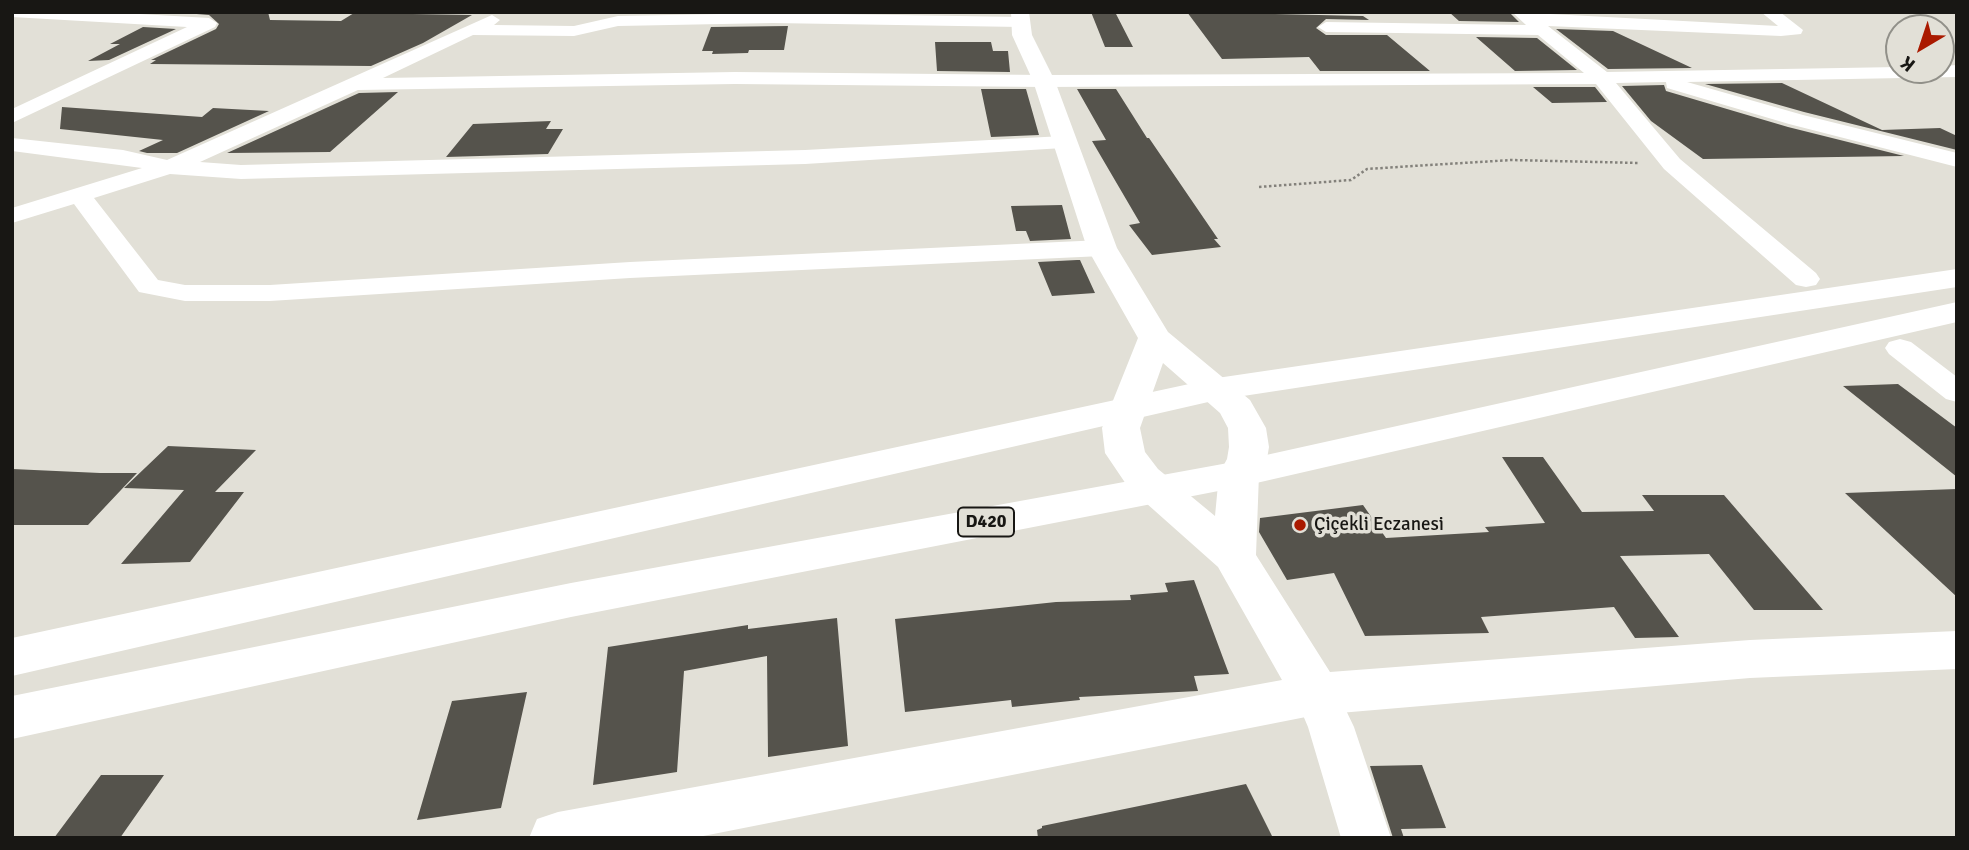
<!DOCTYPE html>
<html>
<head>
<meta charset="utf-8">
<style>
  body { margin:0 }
  #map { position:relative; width:1969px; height:850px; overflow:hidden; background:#e2e0d7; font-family:Signika,sans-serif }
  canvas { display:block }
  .frame { position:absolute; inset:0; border:14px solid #181714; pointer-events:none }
  .north { position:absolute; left:1885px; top:14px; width:70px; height:70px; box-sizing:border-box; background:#e2e0d7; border:2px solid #919089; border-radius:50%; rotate:219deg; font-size:19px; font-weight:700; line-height:28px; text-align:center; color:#181714 }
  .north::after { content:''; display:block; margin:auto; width:24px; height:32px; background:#aa1a00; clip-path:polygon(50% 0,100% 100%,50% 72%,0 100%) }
</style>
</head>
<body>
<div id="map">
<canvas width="1969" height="850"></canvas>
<div class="frame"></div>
<div class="north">K</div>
</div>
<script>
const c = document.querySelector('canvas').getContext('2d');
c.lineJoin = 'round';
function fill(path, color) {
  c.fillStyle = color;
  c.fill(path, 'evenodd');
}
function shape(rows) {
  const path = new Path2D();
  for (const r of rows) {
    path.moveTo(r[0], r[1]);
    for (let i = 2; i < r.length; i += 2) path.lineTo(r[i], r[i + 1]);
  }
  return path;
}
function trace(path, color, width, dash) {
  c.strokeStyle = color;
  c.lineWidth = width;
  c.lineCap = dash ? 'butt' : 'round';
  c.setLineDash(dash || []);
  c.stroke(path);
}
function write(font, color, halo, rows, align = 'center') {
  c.font = font + ' Signika,sans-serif';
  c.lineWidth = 7;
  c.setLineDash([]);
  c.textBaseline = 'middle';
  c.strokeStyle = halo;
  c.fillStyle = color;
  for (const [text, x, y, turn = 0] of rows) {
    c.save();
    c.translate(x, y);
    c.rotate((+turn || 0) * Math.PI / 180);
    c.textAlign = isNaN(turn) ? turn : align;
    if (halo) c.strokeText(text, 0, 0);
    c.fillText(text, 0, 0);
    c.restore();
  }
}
fill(shape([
  [172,12,268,12,270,20,341,21,354,13,472,15,423,43,371,66,150,64,156,60,151,60,216,29,219,24,209,15],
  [1091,12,1115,12,1133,47,1105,47],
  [1187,12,1363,16,1369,20,1326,19,1316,28,1326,35,1387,35,1430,71,1320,71,1309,57,1222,59],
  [1449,12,1509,12,1519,22,1459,21],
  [788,26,784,50,749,50,748,53,712,54,713,51,702,51,711,27],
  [143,27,176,29,109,60,88,61,120,44,110,44],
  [1556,29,1613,31,1692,68,1608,69],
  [1476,37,1537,38,1577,70,1515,71],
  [935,42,991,42,993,51,1008,51,1010,72,937,71],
  [1782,83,1882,130,1940,128,1957,136,1957,150,1804,112,1705,84],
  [1664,85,1666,91,1788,127,1904,156,1703,159,1651,121,1622,86],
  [1533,87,1595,87,1607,102,1552,103],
  [981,89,1026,89,1039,135,991,137],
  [1077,89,1116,89,1147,138,1149,138,1218,239,1214,239,1221,247,1152,255,1129,225,1140,223,1092,141,1106,140],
  [398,92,330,152,227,153,359,93],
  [62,107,202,117,213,108,269,111,177,153,147,153,139,151,163,140,60,129],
  [551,121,546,129,563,129,548,154,446,157,473,124],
  [1062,205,1071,239,1030,241,1026,231,1016,231,1011,206],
  [1077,260,1080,260,1095,293,1052,296,1038,262],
  [1898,384,1957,428,1957,477,1843,386],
  [168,446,256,450,215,492,244,492,190,562,121,564,184,490,124,488],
  [1502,457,1543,457,1582,512,1654,511,1642,495,1724,495,1823,610,1754,610,1709,554,1620,556,1679,637,1635,638,1614,607,1481,617,1489,633,1365,636,1334,573,1287,580,1259,532,1260,518,1363,505,1386,538,1489,532,1485,527,1545,523],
  [12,469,100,473,137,473,88,525,12,525],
  [1957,489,1957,597,1845,493],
  [1194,580,1229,674,1194,676,1198,691,1079,697,1080,700,1012,707,1011,700,905,712,895,619,1056,602,1131,600,1130,595,1168,592,1165,583],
  [837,618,848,746,768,757,767,656,684,671,677,772,593,785,608,647,748,625,748,629],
  [527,692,501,808,417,820,452,701],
  [1422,765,1446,828,1401,829,1404,838,1393,838,1370,766],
  [101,775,164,775,120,838,54,838],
  [1246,784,1273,838,1038,838,1037,830,1042,828,1042,826]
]), '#55534c');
trace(shape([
  [1259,187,1351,180,1367,169,1413,166,1512,160,1640,163]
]), '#83817b', 2.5, [2.5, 2.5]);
fill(shape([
  [12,12,105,12,209,18,217,23,215,27,12,123,12,109,187,27,12,17,12,12],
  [1512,12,1778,26,1761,12,1780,12,1803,30,1801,34,1781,36,1548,26,1607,72,1899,67,1899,70,1941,70,1941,66,1957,65,1957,77,1687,82,1803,115,1957,153,1957,167,1789,124,1667,88,1666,82,1616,83,1680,159,1816,273,1820,279,1816,285,1806,287,1796,285,1664,169,1596,84,1044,87,735,84,358,90,200,162,241,165,805,150,1063,136,1071,137,1074,142,1071,147,1063,148,805,164,241,179,170,174,94,198,158,280,185,285,270,285,630,262,1102,240,1111,242,1115,248,1111,254,1102,256,630,278,270,301,185,301,139,292,74,204,12,223,12,208,142,168,12,151,12,138,123,150,167,160,492,15,500,20,494,25,574,26,618,16,773,13,1021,17,1029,22,1021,27,773,23,618,26,574,36,473,35,383,78,735,72,1044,75,1584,73,1538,35,1326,32,1318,27,1326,22,1526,25,1512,12],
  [1900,339,1911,342,1957,377,1957,402,1946,399,1889,354,1885,348,1889,342,1900,339],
  [1316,676,1332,681,1354,727,1391,838,1341,838,1308,727,1294,694,1300,681,1316,676]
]), '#fff');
fill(shape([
  [1011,12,1029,12,1032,35,1055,81,1117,248,1168,332,1250,400,1266,428,1269,447,1267,459,1259,474,1256,555,1330,672,1750,640,1957,631,1957,669,1750,678,1316,715,693,838,529,838,537,819,558,812,1282,680,1218,567,1128,487,1105,453,1102,428,1138,338,1087,248,1033,81,1012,35,1011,12],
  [1163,363,1220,413,1228,428,1229,447,1227,459,1219,474,1215,516,1158,469,1145,452,1140,428,1163,363]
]), '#fff');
fill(shape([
  [1957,269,1957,287,1217,400,12,676,12,638,1217,378,1957,269],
  [1957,302,1957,322,1239,487,571,617,12,739,12,696,571,583,1239,461,1957,302]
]), '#fff');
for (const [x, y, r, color] of [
  [1300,525,7,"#aa1a00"]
]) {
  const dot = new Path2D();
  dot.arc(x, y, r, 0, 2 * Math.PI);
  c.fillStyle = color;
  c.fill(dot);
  trace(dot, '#e2e0d7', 2.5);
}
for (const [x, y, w] of [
  [986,522,56]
]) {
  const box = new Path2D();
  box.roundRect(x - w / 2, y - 14.5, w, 29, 5);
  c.fillStyle = '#e2e0d7';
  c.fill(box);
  trace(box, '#181714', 2);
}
write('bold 18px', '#181714', null, [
  ["D420",986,522]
]);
write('19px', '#181714', '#e2e0d7', [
  ["Çiçekli Eczanesi",1314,525]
], 'left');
</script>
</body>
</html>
